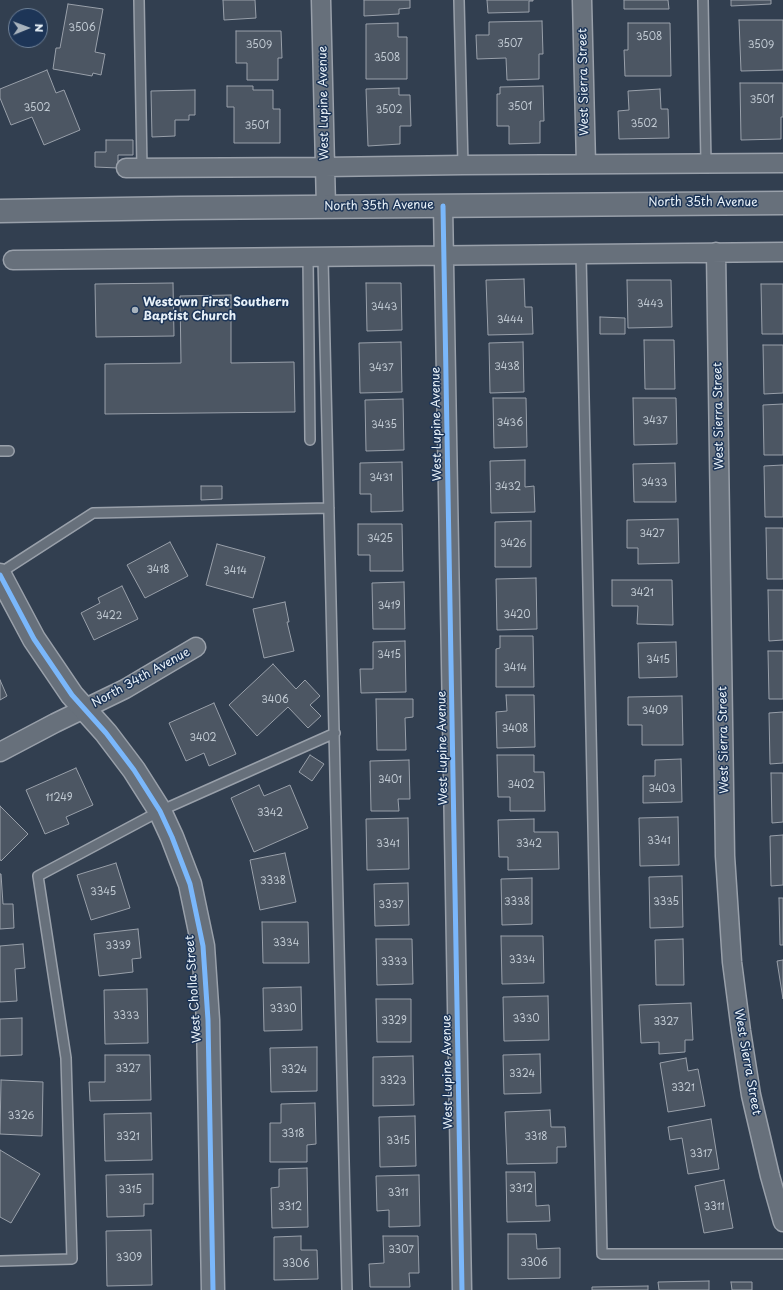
<!DOCTYPE html>
<html>
<head>
<meta charset="utf-8">
<style>
  body { margin:0 }
  #map { position:relative; width:783px; height:1290px; overflow:hidden; background:#323f50; font-family:"Playpen Sans",sans-serif }
  canvas { display:block }
  .north { position:absolute; left:8px; top:8px; width:40px; height:40px; box-sizing:border-box; background:#1d3557; border:1px solid #6e8097; border-radius:50%; rotate:89deg; font-size:11px; font-weight:700; line-height:16px; text-align:center; color:#e8f1f8 }
  .north::after { content:''; display:block; margin:auto; width:14px; height:18px; background:#a8b3bd; clip-path:polygon(50% 0,100% 100%,50% 72%,0 100%) }
</style>
</head>
<body>
<div id="map">
<canvas width="783" height="1290"></canvas>
<div class="north">N</div>
</div>
<script>
const c = document.querySelector('canvas').getContext('2d');
c.lineJoin = 'round';
function fill(path, color) {
  c.fillStyle = color;
  c.fill(path, 'evenodd');
}
function shape(rows) {
  const path = new Path2D();
  for (const r of rows) {
    path.moveTo(r[0], r[1]);
    for (let i = 2; i < r.length; i += 2) path.lineTo(r[i], r[i + 1]);
  }
  return path;
}
function trace(path, color, width, dash) {
  c.strokeStyle = color;
  c.lineWidth = width;
  c.lineCap = dash ? 'butt' : 'round';
  c.setLineDash(dash || []);
  c.stroke(path);
}
function write(font, color, halo, rows, align = 'center') {
  c.font = font + ' "Playpen Sans",sans-serif';
  c.lineWidth = 3;
  c.setLineDash([]);
  c.textBaseline = 'middle';
  c.strokeStyle = halo;
  c.fillStyle = color;
  for (const [text, x, y, turn = 0] of rows) {
    c.save();
    c.translate(x, y);
    c.rotate((+turn || 0) * Math.PI / 180);
    c.textAlign = isNaN(turn) ? turn : align;
    if (halo) c.strokeText(text, 0, 0);
    c.fillText(text, 0, 0);
    c.restore();
  }
}
const building = shape([
  [223,0,255,0,256,18,224,20,223,0],
  [364,0,410,0,410,8,399,9,399,14,364,16,364,0],
  [487,0,533,0,533,1,529,1,529,12,488,13,487,0],
  [624,0,668,0,669,9,624,9,624,0],
  [731,0,771,0,771,4,731,6,731,0],
  [68,4,103,9,95,52,105,54,101,75,93,73,92,76,53,69,56,48,60,48,68,4],
  [739,20,783,20,783,70,741,71,739,20],
  [542,21,543,54,539,54,539,79,507,80,506,58,477,59,476,35,489,35,489,22,542,21],
  [398,23,398,37,407,37,407,79,366,79,366,24,398,23],
  [628,23,670,23,671,76,625,76,624,50,628,50,628,23],
  [236,31,281,31,282,58,278,58,278,80,247,80,247,63,236,63,236,31],
  [47,70,56,93,64,90,80,130,44,145,32,117,11,125,0,98,0,89,47,70],
  [740,83,783,83,783,117,781,117,781,139,741,140,740,83],
  [227,86,253,86,253,90,273,90,273,109,280,109,280,143,234,143,234,107,227,107,227,86],
  [543,86,544,121,540,121,540,143,509,144,509,126,497,126,497,94,500,94,500,87,543,86],
  [399,88,399,95,410,95,411,126,400,126,400,144,368,146,366,89,399,88],
  [660,89,661,109,668,109,669,138,619,139,618,111,629,110,628,91,660,89],
  [195,90,195,115,189,115,189,120,175,120,175,136,152,137,151,91,195,90],
  [106,140,133,140,133,155,118,155,118,168,95,167,95,152,106,152,106,140],
  [524,279,525,307,532,307,533,334,488,335,486,280,524,279],
  [627,280,671,280,672,327,628,328,627,280],
  [173,283,174,336,96,337,95,284,173,283],
  [366,283,401,283,402,330,367,331,366,283],
  [761,284,783,284,783,334,762,334,761,284],
  [231,295,231,363,294,362,295,412,105,414,105,364,181,363,180,296,231,295],
  [600,317,625,318,625,334,600,334,600,317],
  [644,340,674,340,675,389,645,389,644,340],
  [401,342,402,392,360,393,359,343,401,342],
  [523,342,524,392,490,393,489,343,523,342],
  [763,345,783,345,783,393,764,394,763,345],
  [493,398,526,398,527,447,494,448,493,398],
  [633,398,676,398,677,444,634,445,633,398],
  [403,399,404,450,366,451,365,400,403,399],
  [783,404,783,455,764,455,763,405,783,404],
  [525,460,525,487,534,486,535,512,491,513,490,461,525,460],
  [402,462,403,511,371,512,371,494,360,494,360,463,402,462],
  [675,463,676,502,634,502,633,464,675,463],
  [783,465,783,517,765,517,764,466,783,465],
  [201,486,222,486,222,499,201,500,201,486],
  [678,519,679,563,638,564,638,548,627,548,627,520,678,519],
  [531,521,531,567,495,567,495,522,531,521],
  [358,524,402,524,403,571,370,571,370,555,358,555,358,524],
  [766,528,783,528,783,579,767,579,766,528],
  [170,542,188,576,145,598,127,565,170,542],
  [217,544,265,557,253,598,206,585,217,544],
  [536,578,537,629,497,630,496,579,536,578],
  [612,580,672,580,673,625,637,624,638,606,612,606,612,580],
  [404,582,405,629,373,629,372,583,404,582],
  [122,586,138,619,94,640,81,613,100,603,98,598,122,586],
  [768,590,783,590,783,640,769,641,768,590],
  [285,602,289,622,287,622,294,651,264,658,253,609,285,602],
  [500,636,533,636,534,687,496,687,496,649,500,648,500,636],
  [405,641,406,692,361,693,360,669,373,669,373,642,405,641],
  [676,642,677,677,639,678,638,643,676,642],
  [768,651,783,651,783,699,769,699,768,651],
  [273,664,296,689,305,680,320,696,310,705,321,716,308,728,288,707,257,736,229,705,273,664],
  [0,680,7,696,0,700,0,680],
  [506,695,534,695,535,747,497,748,496,712,507,711,506,695],
  [682,696,683,745,642,745,642,725,628,725,628,697,682,696],
  [376,699,413,699,413,717,405,718,406,750,377,750,376,699],
  [214,703,236,754,209,766,204,753,186,761,169,723,214,703],
  [783,712,783,763,770,764,769,713,783,712],
  [310,755,324,764,312,781,299,772,310,755],
  [497,755,534,755,534,772,544,772,545,811,510,811,510,797,498,797,497,755],
  [681,759,682,802,643,803,643,776,655,776,655,760,681,759],
  [409,760,410,799,398,799,399,811,371,811,370,761,409,760],
  [76,768,93,805,66,817,69,824,45,834,26,790,76,768],
  [771,773,783,773,783,822,772,823,771,773],
  [259,785,264,796,290,785,308,828,254,852,231,798,259,785],
  [0,806,28,834,1,861,0,859,0,806],
  [678,817,679,865,640,866,639,818,678,817],
  [408,818,409,869,367,870,366,819,408,818],
  [534,819,534,832,558,832,559,869,508,870,508,857,499,857,498,820,534,819],
  [783,835,783,885,771,886,770,836,783,835],
  [285,853,296,902,260,910,250,860,285,853],
  [116,863,130,908,91,920,77,875,116,863],
  [0,874,1,874,3,904,13,904,14,928,0,929,0,874],
  [682,876,683,927,650,928,649,877,682,876],
  [532,878,532,924,502,925,501,879,532,878],
  [408,883,409,925,375,926,374,884,408,883],
  [779,898,783,898,783,945,780,945,779,898],
  [262,922,308,922,309,963,263,963,262,922],
  [138,929,141,958,132,959,133,972,99,976,94,934,138,929],
  [501,936,543,936,544,983,502,984,501,936],
  [376,939,412,939,413,984,377,985,376,939],
  [683,939,684,985,656,985,655,940,683,939],
  [23,944,25,968,15,969,17,1001,0,1002,0,946,23,944],
  [783,960,783,999,777,961,783,960],
  [301,987,302,1030,264,1031,263,988,301,987],
  [147,989,148,1043,105,1044,104,990,147,989],
  [548,996,549,1040,504,1041,503,997,548,996],
  [376,999,411,999,411,1042,377,1042,376,999],
  [691,1003,693,1040,685,1040,685,1052,659,1054,659,1042,641,1043,639,1005,691,1003],
  [22,1018,22,1055,0,1056,0,1019,22,1018],
  [317,1047,317,1091,271,1092,270,1048,317,1047],
  [540,1054,541,1093,504,1094,503,1055,540,1054],
  [105,1055,150,1055,151,1100,90,1101,89,1082,105,1082,105,1055],
  [413,1056,414,1105,373,1106,373,1057,413,1056],
  [686,1058,688,1071,698,1069,705,1106,668,1112,660,1063,686,1058],
  [1,1080,43,1082,42,1136,0,1134,1,1080],
  [315,1103,316,1144,307,1145,307,1162,270,1162,270,1123,281,1123,281,1104,315,1103],
  [550,1110,551,1127,565,1127,566,1147,557,1147,557,1163,507,1164,505,1112,550,1110],
  [151,1113,152,1160,105,1161,104,1114,151,1113],
  [415,1116,416,1166,380,1167,379,1117,415,1116],
  [711,1119,719,1169,688,1174,682,1138,670,1140,668,1127,711,1119],
  [0,1150,40,1174,11,1223,0,1217,0,1150],
  [307,1168,308,1227,272,1228,271,1188,279,1187,279,1169,307,1168],
  [506,1172,535,1172,536,1206,549,1205,550,1221,507,1222,506,1172],
  [153,1174,153,1204,144,1204,144,1216,107,1217,106,1175,153,1174],
  [419,1175,420,1226,389,1227,389,1210,377,1211,376,1176,419,1175],
  [724,1180,733,1228,704,1233,695,1186,724,1180],
  [151,1230,152,1285,107,1286,106,1231,151,1230],
  [508,1234,536,1234,537,1249,560,1248,560,1278,508,1279,508,1234],
  [301,1236,301,1250,317,1250,318,1279,274,1280,274,1237,301,1236],
  [383,1236,418,1236,419,1273,409,1273,410,1287,370,1287,369,1264,384,1263,383,1236],
  [709,1281,709,1290,659,1290,658,1282,709,1281],
  [731,1282,752,1282,752,1290,732,1290,731,1282],
  [648,1286,648,1290,592,1290,592,1287,648,1286]
]);
fill(building, '#4c5663');
trace(building, '#99a0aa', 1);
const service = shape([
  [139,0,142,168],
  [459,0,463,165],
  [703,0,706,163],
  [581,254,602,1254,783,1254],
  [308,258,310,440],
  [323,258,347,1290],
  [0,451,9,451],
  [0,573,93,513,329,508],
  [0,1261,72,1259,66,1058,38,876,160,811,335,733]
]);
const minor = shape([
  [321,0,326,207],
  [582,0,586,164],
  [126,168,325,167,463,165,783,163],
  [443,206,462,1290],
  [716,252,725,856,732,962,741,1031,751,1095,770,1176,783,1222],
  [13,260,783,252],
  [0,752,55,723,125,689,196,647]
]);
const tertiary = shape([
  [0,575,34,639,72,695,106,733,134,770,160,811,172,837,190,884,203,946,208,1020,213,1290]
]);
const secondary = shape([
  [0,211,181,208,783,203]
]);
trace(service, '#99a0aa', 12);
trace(minor, '#99a0aa', 21);
trace(tertiary, '#99a0aa', 25);
trace(secondary, '#99a0aa', 25);
trace(service, '#67707b', 9);
trace(minor, '#67707b', 18);
trace(tertiary, '#67707b', 22);
trace(secondary, '#67707b', 22);
trace(shape([
  [443,206,462,1290],
  [0,575,34,639,72,695,106,733,134,770,160,811,172,837,190,884,203,946,208,1020,213,1290]
]), '#7ab7fb', 5);
for (const [x, y, r, color] of [
  [135,310,4,"#a8b3bd"]
]) {
  const dot = new Path2D();
  dot.arc(x, y, r, 0, 2 * Math.PI);
  c.fillStyle = color;
  c.fill(dot);
  trace(dot, '#1d3557', 1.5);
}
write('10px', '#c1cad3', null, [
  ["3506",82,28],
  ["3508",649,37],
  ["3507",510,44],
  ["3509",259,45],
  ["3509",761,45],
  ["3508",387,58],
  ["3501",762,100],
  ["3501",520,107],
  ["3502",37,108],
  ["3502",389,110],
  ["3502",644,124],
  ["3501",257,126],
  ["3443",650,304],
  ["3443",384,307],
  ["3444",510,320],
  ["3438",507,367],
  ["3437",381,368],
  ["3437",655,421],
  ["3436",510,423],
  ["3435",384,425],
  ["3431",381,478],
  ["3433",654,483],
  ["3432",508,487],
  ["3427",652,534],
  ["3425",380,539],
  ["3426",513,544],
  ["3418",158,570],
  ["3414",235,571],
  ["3421",642,593],
  ["3419",389,606],
  ["3420",517,615],
  ["3422",109,616],
  ["3415",389,655],
  ["3415",658,660],
  ["3414",515,668],
  ["3406",275,700],
  ["3409",655,711],
  ["3408",515,729],
  ["3402",203,738],
  ["3401",390,780],
  ["3402",521,785],
  ["3403",662,789],
  ["11249",59,798],
  ["3342",270,813],
  ["3341",659,841],
  ["3341",388,844],
  ["3342",529,844],
  ["3338",273,881],
  ["3345",103,892],
  ["3338",517,902],
  ["3335",666,902],
  ["3337",391,905],
  ["3334",286,943],
  ["3339",118,946],
  ["3334",522,960],
  ["3333",394,962],
  ["3330",283,1009],
  ["3333",126,1016],
  ["3330",526,1019],
  ["3329",394,1021],
  ["3327",666,1022],
  ["3327",128,1069],
  ["3324",294,1070],
  ["3324",522,1074],
  ["3323",393,1081],
  ["3321",683,1088],
  ["3326",21,1116],
  ["3318",293,1134],
  ["3321",128,1137],
  ["3318",536,1137],
  ["3315",398,1141],
  ["3317",701,1154],
  ["3312",521,1189],
  ["3315",130,1190],
  ["3311",398,1193],
  ["3312",290,1207],
  ["3311",714,1207],
  ["3307",401,1250],
  ["3309",129,1258],
  ["3306",534,1263],
  ["3306",296,1264]
]);
write('12px', '#e8f1f8', '#1d3557', [
  ["West Sierra Street",584,82,-91],
  ["West Lupine Avenue",324,103,-91],
  ["North 35th Avenue",703,203],
  ["North 35th Avenue",379,206,-1],
  ["West Sierra Street",719,416,-91],
  ["West Lupine Avenue",437,424,-91],
  ["North 34th Avenue",141,678,-29],
  ["West Sierra Street",724,740,-91],
  ["West Lupine Avenue",443,748,-91],
  ["West Cholla Street",194,989,-94],
  ["West Sierra Street",747,1062,80],
  ["West Lupine Avenue",448,1072,-91]
]);
write('bold 12px', '#e8f1f8', '#1d3557', [
  ["Westown First Southern",143,303],
  ["Baptist Church",143,317]
], 'left');
</script>
</body>
</html>
